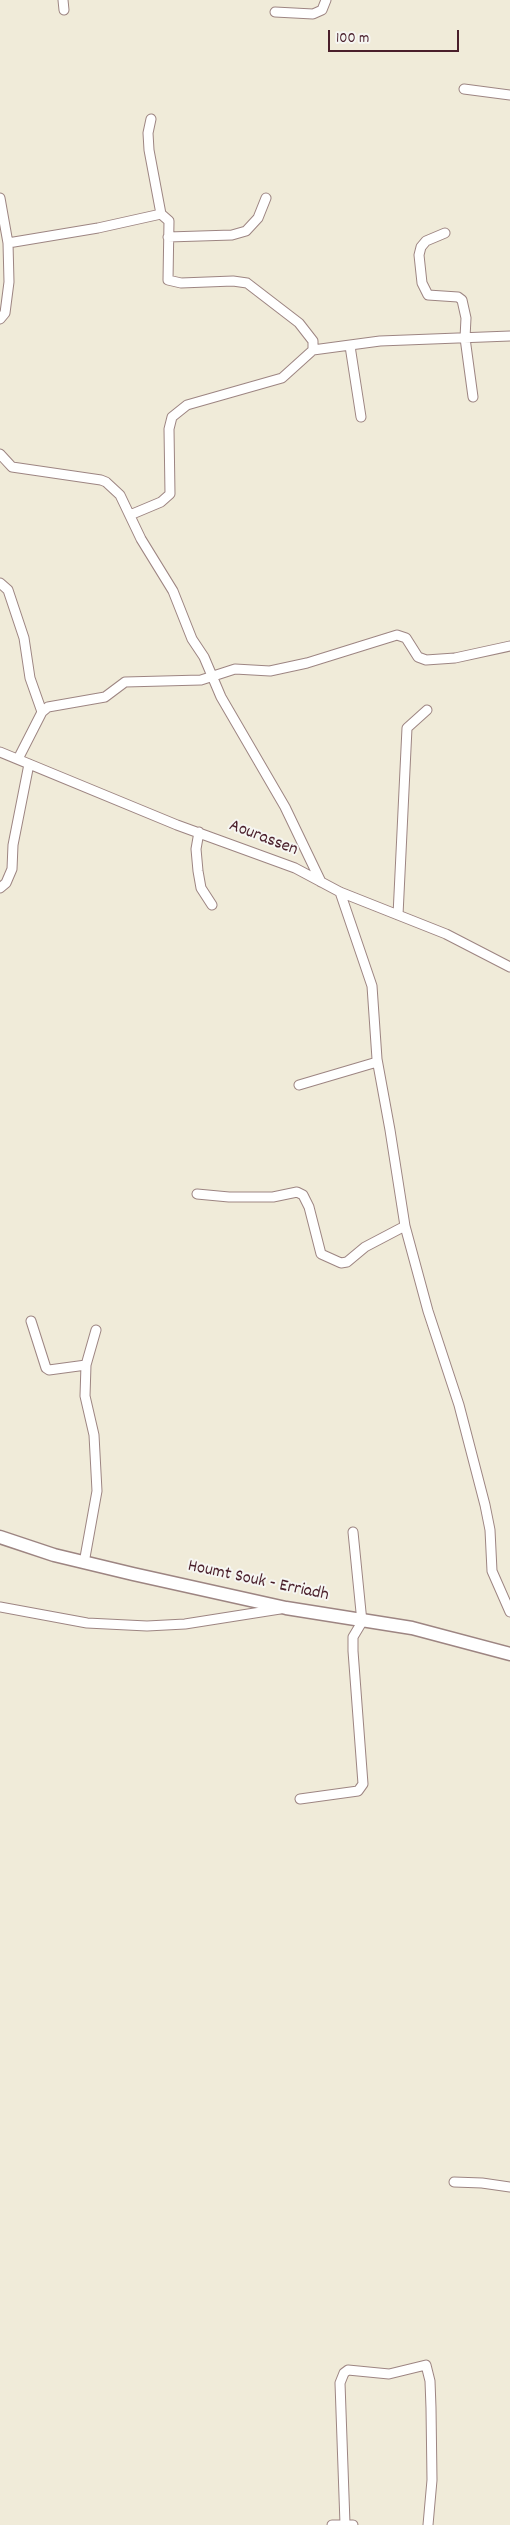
<!DOCTYPE html>
<html>
<head>
<meta charset="utf-8">
<style>
  body { margin:0 }
  #map { position:relative; width:510px; height:2525px; overflow:hidden; background:#f0ebd9; font-family:Dekko,sans-serif }
  canvas { display:block }
  .scale { position:absolute; left:328px; top:30px; width:131px; height:22px; box-sizing:border-box; border:2px solid #4a1f2b; border-top:0; padding-left:6px; font-size:15px; line-height:18px; white-space:nowrap; color:#4a1f2b; -webkit-text-stroke:4px #f6f6f2; paint-order:stroke }
</style>
</head>
<body>
<div id="map">
<canvas width="510" height="2525"></canvas>
<div class="scale">100 m</div>
</div>
<script>
const c = document.querySelector('canvas').getContext('2d');
c.lineJoin = 'round';
function shape(rows) {
  const path = new Path2D();
  for (const r of rows) {
    path.moveTo(r[0], r[1]);
    for (let i = 2; i < r.length; i += 2) path.lineTo(r[i], r[i + 1]);
  }
  return path;
}
function trace(path, color, width, dash) {
  c.strokeStyle = color;
  c.lineWidth = width;
  c.lineCap = dash ? 'butt' : 'round';
  c.setLineDash(dash || []);
  c.stroke(path);
}
function write(font, color, halo, rows, align = 'center') {
  c.font = font + ' Dekko,sans-serif';
  c.lineWidth = 4;
  c.setLineDash([]);
  c.textBaseline = 'middle';
  c.strokeStyle = halo;
  c.fillStyle = color;
  for (const [text, x, y, turn = 0] of rows) {
    c.save();
    c.translate(x, y);
    c.rotate((+turn || 0) * Math.PI / 180);
    c.textAlign = isNaN(turn) ? turn : align;
    if (halo) c.strokeText(text, 0, 0);
    c.fillText(text, 0, 0);
    c.restore();
  }
}
const street = shape([
  [63,0,64,10],
  [275,12,313,14,322,10,326,0],
  [464,89,510,95],
  [151,119,148,133,149,150,161,214],
  [0,198,8,243,9,282,5,313,0,319],
  [445,233,426,241,421,247,419,255,422,283,428,295,458,297,462,300,466,318,465,338,473,397],
  [168,237,232,235,246,231,258,218,266,198],
  [8,243,98,228,161,214,169,221,168,280,181,283,233,281,247,283,299,323,313,341,313,350],
  [350,346,361,417],
  [0,454,12,467,101,480,106,482,120,495,141,539,173,591,192,639,204,657,221,697,285,807,321,882],
  [130,515,161,502,170,494,169,429,172,417,187,405,282,378,313,350,380,341,510,336],
  [0,583,8,590,24,638,30,678,42,712],
  [0,752,177,825,295,868,340,892,446,934,510,967],
  [18,759,42,712,48,707,105,697,125,682,201,680,235,669,270,671,307,663,397,635,406,638,418,657,426,660,455,658,510,646],
  [199,832,196,849,198,871,201,888,212,905],
  [0,888,6,883,12,869,13,845,29,764],
  [340,892,372,986,377,1059,390,1130,405,1226,428,1311,459,1405,485,1505,490,1530,492,1571,510,1612],
  [398,915,407,728,427,710],
  [299,1085,377,1062],
  [197,1194,229,1197,273,1197,297,1192,303,1195,309,1207,321,1254,341,1263,347,1262,365,1247,405,1226],
  [31,1321,46,1368,49,1370,86,1365],
  [84,1563,97,1491,94,1435,85,1396,86,1365,96,1330],
  [0,1607,87,1623,147,1626,185,1624,280,1609],
  [300,1799,358,1791,363,1784,353,1651,353,1637,362,1622,353,1532],
  [454,2182,482,2183,510,2187],
  [345,2524,340,2383,344,2373,348,2370,389,2374,426,2365,430,2381,431,2408,432,2480,428,2525],
  [332,2525,353,2525]
]);
const secondary = shape([
  [0,1537,54,1555,133,1574,286,1608,412,1628,510,1654]
]);
trace(street, '#9d8582', 11);
trace(secondary, '#9d8582', 15);
trace(street, '#fff', 9);
trace(secondary, '#fff', 12);
write('18px', '#4a1f2b', '#f6f6f2', [
  ["Aourassen",263,839,21],
  ["Houmt Souk - Erriadh",258,1582,12]
]);
</script>
</body>
</html>
